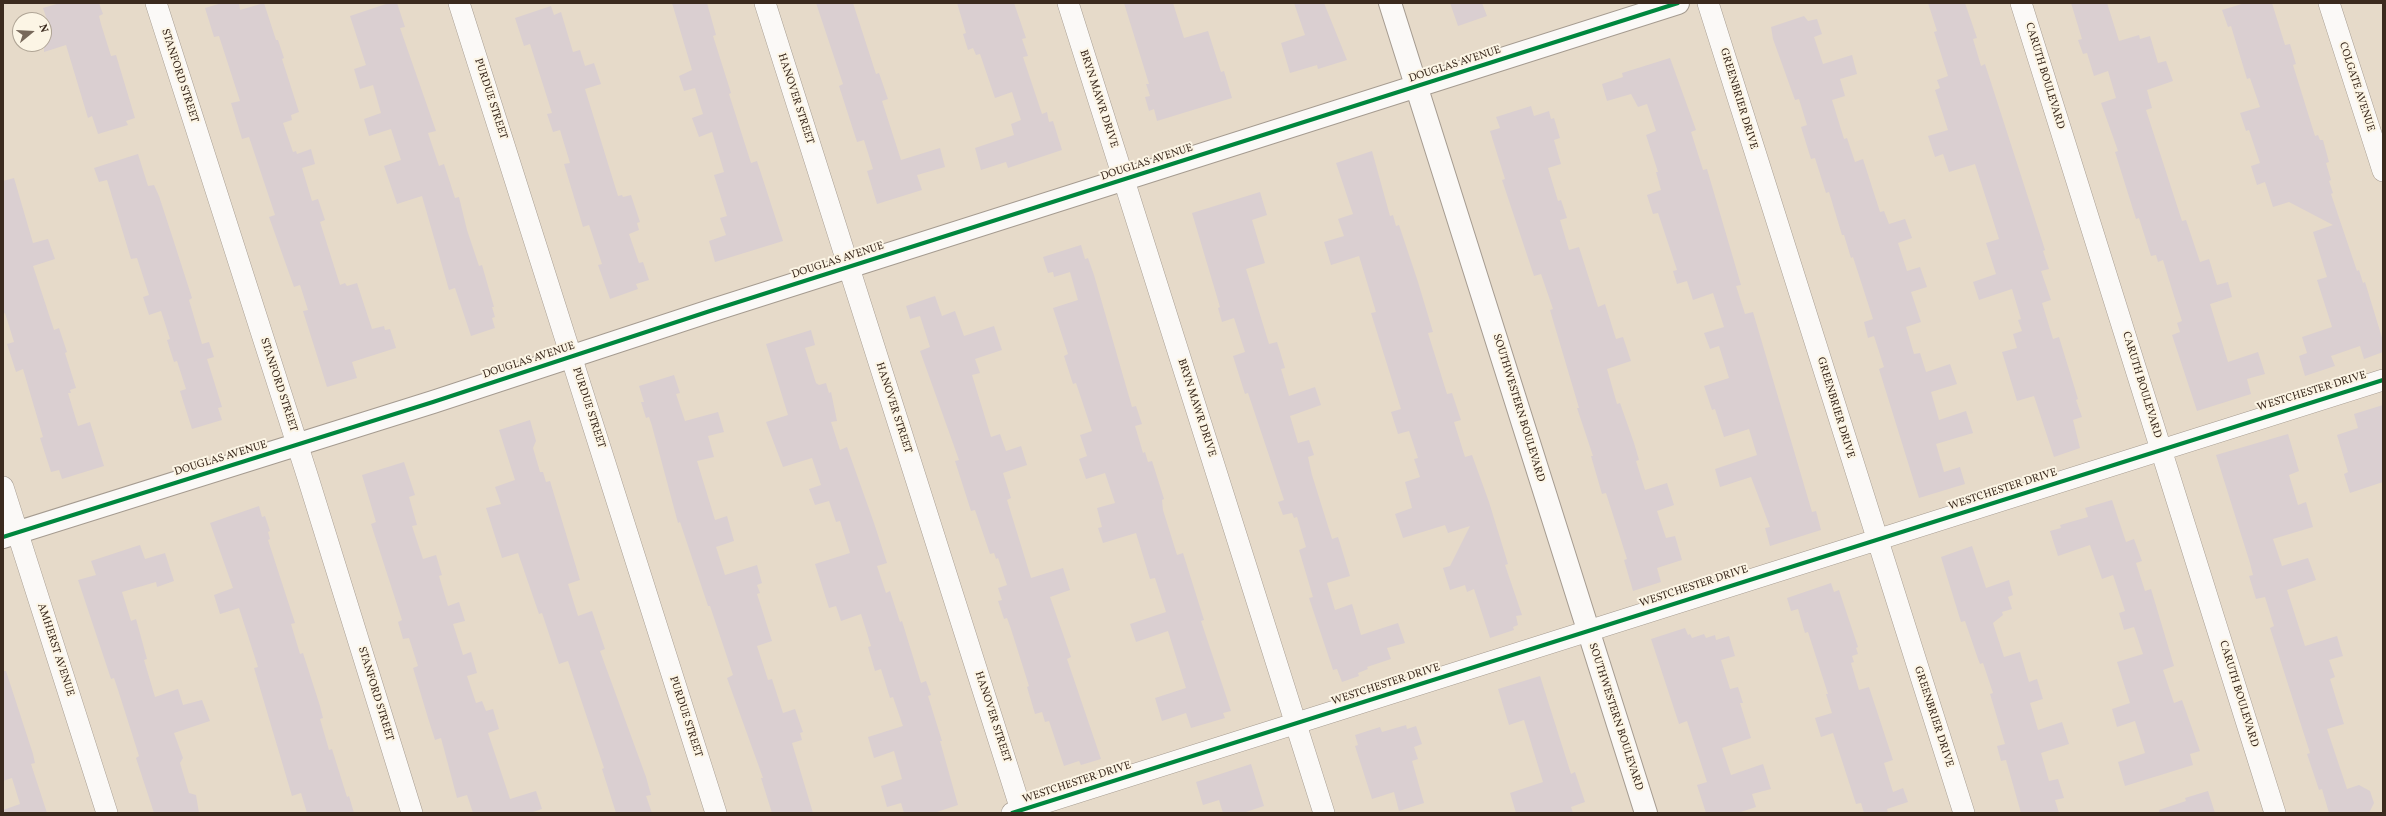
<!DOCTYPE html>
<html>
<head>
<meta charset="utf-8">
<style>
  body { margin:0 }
  #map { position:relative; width:2386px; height:816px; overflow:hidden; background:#e6dac9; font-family:Vollkorn,serif }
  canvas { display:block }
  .frame { position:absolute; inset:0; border:4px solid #3b2a1e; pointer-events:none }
  .north { position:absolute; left:12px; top:12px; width:40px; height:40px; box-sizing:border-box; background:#fcf5e5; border:1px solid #afa495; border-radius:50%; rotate:72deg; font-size:11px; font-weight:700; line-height:16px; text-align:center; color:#3b2a1e }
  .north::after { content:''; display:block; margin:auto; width:14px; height:18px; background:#77685a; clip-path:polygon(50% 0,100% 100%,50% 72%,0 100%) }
</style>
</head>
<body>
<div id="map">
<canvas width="2386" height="816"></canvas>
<div class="frame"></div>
<div class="north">N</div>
</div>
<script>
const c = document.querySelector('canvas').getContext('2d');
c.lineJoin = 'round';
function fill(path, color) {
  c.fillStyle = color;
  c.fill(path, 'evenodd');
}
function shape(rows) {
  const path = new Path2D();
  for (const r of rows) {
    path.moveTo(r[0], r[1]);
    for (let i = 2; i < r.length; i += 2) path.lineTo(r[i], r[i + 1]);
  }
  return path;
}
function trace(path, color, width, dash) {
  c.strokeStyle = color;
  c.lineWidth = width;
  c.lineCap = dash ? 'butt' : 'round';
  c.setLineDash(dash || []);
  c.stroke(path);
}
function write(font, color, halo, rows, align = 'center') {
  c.font = font + ' Vollkorn,serif';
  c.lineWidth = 4;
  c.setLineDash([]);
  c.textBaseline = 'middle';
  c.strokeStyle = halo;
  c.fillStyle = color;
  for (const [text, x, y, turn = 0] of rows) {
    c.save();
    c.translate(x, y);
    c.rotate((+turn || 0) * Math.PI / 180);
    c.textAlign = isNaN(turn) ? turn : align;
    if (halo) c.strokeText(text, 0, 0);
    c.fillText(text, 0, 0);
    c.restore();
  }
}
fill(shape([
  [60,3,99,3,103,14,99,16,101,24,111,56,116,55,135,118,126,121,128,125,98,134,92,116,88,118,66,45,44,52,44,34,51,32,43,8],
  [222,3,239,3,240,10,264,3,276,40,278,40,284,58,282,59,299,112,291,115,292,120,283,123,293,152,296,151,297,154,311,149,315,164,302,168,312,201,318,199,325,220,320,222,340,285,345,283,347,286,357,283,372,329,384,326,385,330,390,329,396,348,352,362,357,378,327,387,303,311,308,310,300,285,294,287,269,217,275,215,249,137,242,139,231,103,240,101,219,36,214,37,205,8],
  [389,3,397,3,405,27,400,28,436,131,428,133,439,166,444,164,455,198,459,197,467,230,479,266,482,265,494,307,492,307,495,317,492,318,495,328,471,336,455,288,449,290,422,196,397,204,384,166,401,160,391,129,369,136,364,119,381,113,373,85,360,89,354,69,366,65,350,16],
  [672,3,707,3,716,35,713,36,731,93,729,94,751,163,757,161,783,241,715,262,709,241,726,235,720,218,727,216,714,175,724,172,712,132,699,137,692,118,703,114,695,88,684,91,679,76,692,70],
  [816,3,853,3,876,74,879,73,888,99,882,101,901,160,940,148,945,167,917,175,922,190,877,204,867,171,873,169,864,140,857,142,839,86,843,84],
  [957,3,1014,3,1026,38,1022,39,1028,56,1023,57,1042,114,1047,112,1049,122,1053,121,1062,150,1008,168,1006,162,981,170,975,148,1014,135,1011,124,1021,120,1012,92,995,98,980,54,976,55,973,48,968,50,963,34,966,33],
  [1124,3,1173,3,1184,38,1208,31,1221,72,1224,71,1232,98,1157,121,1154,109,1149,111,1145,97,1150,96,1146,84,1149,84],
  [1294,3,1324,3,1347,60,1318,69,1317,65,1290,73,1281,43,1305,35],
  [1450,3,1482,3,1487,16,1458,26],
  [1928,3,1965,3,1977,38,1973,39,1981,66,1985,64,2045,250,2043,251,2049,269,2041,271,2051,300,2042,303,2053,339,2059,337,2078,399,2076,400,2082,417,2073,420,2080,448,2054,457,2034,396,2017,401,2002,352,2017,348,2013,334,2022,331,2018,320,2021,319,2012,289,1979,300,1973,282,1996,274,1986,243,1999,239,1975,164,1949,172,1943,154,1935,157,1928,136,1948,130,1935,90,1940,88,1937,80,1948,76,1934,32,1937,31],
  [2071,3,2107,3,2119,41,2139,35,2140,39,2150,36,2158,63,2166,61,2173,81,2147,90,2152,108,2146,110,2182,221,2186,220,2200,262,2209,259,2217,285,2228,282,2232,297,2210,304,2228,362,2258,352,2265,374,2247,379,2251,394,2197,411,2172,335,2180,332,2177,323,2182,321,2174,296,2163,260,2158,262,2156,255,2151,256,2139,218,2136,219,2115,152,2118,151,2101,103,2116,98,2108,71,2094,76,2087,53,2083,54,2078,40,2082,39],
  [2245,3,2272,3,2285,45,2290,44,2296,64,2293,65,2315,136,2318,135,2320,140,2323,140,2329,162,2326,163,2331,180,2329,181,2333,193,2331,194,2357,271,2359,270,2363,283,2365,282,2383,341,2383,352,2364,359,2360,346,2331,356,2335,366,2305,376,2299,356,2307,353,2302,337,2332,327,2317,280,2327,277,2313,232,2333,225,2289,202,2273,207,2265,182,2257,185,2251,166,2260,163,2249,130,2246,131,2240,113,2260,107,2250,78,2247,79,2231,26,2228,27,2222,10],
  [551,6,554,15,561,12,573,52,580,50,585,66,594,63,601,84,585,89,618,196,622,195,623,197,631,195,640,222,637,223,639,230,629,234,639,263,643,262,649,280,636,284,638,289,610,299,598,265,602,264,589,225,583,227,564,164,570,163,560,130,553,132,547,114,552,113,530,44,524,46,515,18],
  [1804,16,1808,21,1817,19,1822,34,1814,37,1823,64,1852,55,1857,74,1840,79,1845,96,1832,100,1844,139,1847,138,1855,162,1863,159,1880,212,1884,211,1889,224,1905,219,1912,238,1898,243,1907,271,1920,267,1927,287,1911,292,1921,322,1906,327,1914,354,1920,353,1926,372,1950,364,1957,384,1931,392,1939,420,1966,411,1973,433,1936,444,1944,472,1960,467,1965,484,1919,498,1879,369,1884,367,1874,336,1868,338,1864,322,1873,319,1853,257,1851,258,1844,235,1842,235,1829,192,1826,193,1815,158,1811,159,1801,127,1807,125,1799,99,1795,100,1773,39,1771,27],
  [1670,58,1696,130,1691,132,1703,170,1707,169,1741,285,1736,286,1745,314,1753,312,1812,512,1816,511,1821,530,1770,546,1765,528,1770,527,1751,477,1720,487,1715,469,1757,455,1749,429,1724,437,1715,409,1712,410,1704,386,1729,378,1719,346,1710,349,1704,333,1724,327,1713,293,1693,300,1687,281,1677,284,1673,271,1677,270,1658,213,1653,214,1647,195,1661,190,1656,172,1658,172,1646,135,1656,131,1647,104,1638,107,1631,94,1607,101,1602,84,1623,77,1622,73],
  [1531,106,1534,116,1549,111,1551,119,1554,118,1560,138,1554,140,1561,164,1548,168,1558,201,1561,200,1567,218,1560,220,1569,250,1579,247,1598,307,1605,304,1616,339,1623,337,1631,361,1607,369,1617,404,1620,403,1634,443,1639,460,1636,461,1645,490,1667,483,1674,505,1657,511,1666,538,1675,536,1682,560,1657,568,1661,582,1633,591,1624,560,1627,559,1606,493,1602,494,1591,456,1593,456,1577,408,1579,408,1550,310,1553,309,1541,274,1534,276,1502,180,1505,179,1490,131,1500,128,1496,117],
  [1372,151,1390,216,1393,215,1396,226,1399,225,1418,282,1433,332,1428,333,1447,394,1452,393,1461,420,1454,422,1465,457,1472,455,1489,502,1508,564,1505,565,1522,615,1516,616,1518,625,1513,627,1514,630,1490,638,1474,589,1467,592,1465,585,1450,590,1443,568,1450,566,1470,526,1448,533,1445,525,1403,538,1395,514,1412,508,1405,482,1420,477,1414,459,1418,458,1409,431,1398,434,1391,412,1401,409,1371,313,1376,312,1359,256,1331,265,1324,242,1344,236,1338,219,1353,214,1336,163],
  [138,154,148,186,154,185,159,196,174,242,192,298,189,300,202,344,209,342,214,357,207,359,222,407,218,408,222,420,192,429,180,391,186,389,177,361,174,362,167,340,170,339,161,311,149,315,143,297,149,295,137,258,131,259,107,180,99,182,94,168],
  [14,178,33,243,48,239,55,259,33,266,54,330,59,328,67,352,65,353,76,388,70,390,71,393,68,393,78,426,90,422,104,466,62,479,59,470,51,472,40,438,43,437,23,369,16,372,7,344,14,342,5,313,3,314,3,181],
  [1260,192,1267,215,1252,220,1265,263,1246,269,1269,344,1277,342,1285,368,1281,369,1289,396,1315,387,1321,405,1290,416,1298,443,1309,440,1314,455,1308,457,1312,475,1332,539,1338,537,1350,576,1327,583,1335,610,1352,604,1361,635,1398,623,1405,643,1387,648,1391,659,1367,667,1368,669,1358,673,1359,676,1342,682,1337,669,1333,670,1309,598,1313,597,1299,550,1306,547,1297,517,1294,518,1292,513,1283,515,1278,502,1284,500,1248,393,1245,394,1233,356,1245,352,1234,318,1222,322,1218,308,1220,307,1192,213],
  [1081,245,1085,259,1088,258,1094,275,1132,407,1136,406,1142,424,1135,426,1143,453,1145,452,1148,462,1152,461,1164,499,1162,500,1163,510,1177,555,1183,553,1204,620,1201,621,1231,711,1223,713,1225,718,1191,728,1186,713,1162,721,1155,698,1186,688,1168,631,1136,642,1130,624,1166,612,1155,578,1150,579,1136,533,1103,543,1098,528,1102,527,1097,508,1115,503,1105,473,1086,479,1079,459,1087,456,1080,435,1092,431,1076,383,1073,384,1064,356,1068,354,1053,308,1078,300,1070,272,1054,277,1053,272,1048,273,1043,257],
  [935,296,942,316,955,311,964,336,994,326,1002,350,975,359,980,373,972,375,991,437,1000,434,1006,451,1021,446,1027,465,1003,473,1011,498,1007,500,1031,578,1063,568,1070,590,1050,597,1071,657,1067,659,1101,759,1081,765,1079,761,1064,766,1049,721,1045,722,1042,712,1035,714,1027,687,1029,686,1011,629,1007,618,1004,619,998,601,1002,600,998,588,1007,585,998,558,996,559,994,553,990,554,975,510,971,511,955,461,959,460,920,351,930,347,920,316,910,319,906,306],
  [811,330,815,345,805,348,816,383,819,385,826,383,829,393,831,392,837,421,831,422,840,450,847,447,874,523,887,563,877,566,886,593,890,591,900,622,902,621,921,683,926,681,931,695,928,696,942,741,940,741,958,805,934,813,904,813,901,803,887,807,881,786,902,779,894,751,874,758,868,737,903,726,893,697,890,698,881,669,875,671,868,647,871,646,861,614,841,621,836,606,829,608,815,564,850,553,840,521,836,522,829,501,815,505,809,489,821,485,812,458,783,467,766,422,788,415,766,344],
  [674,375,680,393,676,394,685,421,718,412,724,432,708,436,714,457,697,461,715,520,727,516,734,541,716,547,725,575,757,565,762,583,757,585,760,593,757,594,772,641,757,646,768,680,772,679,783,713,795,709,803,732,800,733,802,740,792,743,813,813,772,813,761,778,763,778,727,678,733,675,710,606,708,606,680,522,678,523,652,426,649,417,646,418,641,402,644,402,639,386],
  [2383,405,2383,482,2350,493,2344,474,2348,472,2337,435,2358,428,2354,414],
  [530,420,536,441,533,448,540,472,543,472,546,482,550,481,580,580,568,584,578,616,592,611,605,649,600,651,646,777,651,795,646,796,652,813,616,813,602,769,604,768,568,661,559,664,542,613,539,614,518,553,502,558,486,508,501,504,495,487,515,480,499,430],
  [2288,434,2299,471,2289,475,2298,505,2306,502,2313,527,2273,539,2282,566,2308,558,2316,580,2287,590,2305,646,2337,636,2343,656,2329,660,2335,677,2330,679,2344,724,2327,729,2347,789,2359,785,2370,791,2374,803,2369,813,2329,813,2322,789,2319,790,2307,754,2310,753,2270,628,2274,626,2265,597,2256,599,2249,576,2253,575,2250,563,2216,455],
  [404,462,415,495,409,497,417,525,412,526,423,559,436,555,442,575,439,576,448,606,459,602,465,621,453,624,463,655,471,652,477,673,467,676,476,703,482,701,486,711,493,709,499,729,488,733,510,799,536,791,542,809,530,813,473,813,467,795,457,798,441,738,435,740,428,718,413,668,418,666,409,638,403,639,398,622,402,620,371,524,376,522,362,475],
  [2112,500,2126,542,2134,539,2142,561,2136,563,2145,591,2151,589,2174,666,2163,670,2174,703,2182,700,2200,751,2190,754,2193,765,2125,786,2118,762,2145,753,2135,721,2117,727,2112,709,2130,703,2117,662,2143,654,2134,627,2124,630,2119,613,2125,611,2113,575,2102,579,2090,545,2058,556,2050,531,2061,528,2060,525,2088,517,2085,508],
  [259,506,262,517,265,516,270,531,268,532,270,539,268,540,295,623,291,624,300,654,303,653,320,706,323,718,320,719,329,750,332,749,347,797,349,796,354,813,307,813,301,793,292,796,254,668,258,667,239,608,220,614,214,595,233,588,210,523],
  [140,545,145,559,165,553,174,581,157,587,156,582,122,592,131,621,136,619,147,659,144,660,155,697,178,689,183,705,202,700,210,721,174,733,183,758,180,763,189,793,196,795,199,813,154,813,136,758,139,756,119,693,114,678,111,679,78,580,96,575,91,561],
  [1972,546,1986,588,2009,580,2013,595,2008,597,2012,609,2002,612,2003,615,1993,623,2004,657,2020,652,2029,682,2037,679,2043,699,2030,703,2038,730,2062,722,2069,744,2041,753,2049,781,2058,779,2064,798,2055,800,2059,813,2021,813,2006,760,2001,761,1997,746,2005,744,1990,694,1993,693,1983,663,1980,664,1978,659,1965,621,1961,622,1941,557],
  [1831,583,1834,592,1839,590,1858,647,1856,648,1858,654,1852,656,1854,662,1851,663,1859,690,1869,687,1893,760,1884,763,1893,792,1903,788,1908,802,1887,809,1888,813,1864,813,1861,803,1856,804,1833,733,1821,737,1815,718,1832,713,1826,694,1828,694,1808,632,1805,633,1798,609,1791,611,1787,598],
  [1685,628,1688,635,1690,634,1692,638,1704,634,1706,638,1715,635,1716,640,1729,636,1735,656,1721,660,1730,689,1738,687,1743,703,1740,703,1751,738,1722,748,1731,775,1763,764,1771,789,1752,794,1756,807,1738,813,1706,813,1697,785,1707,782,1687,721,1679,724,1651,639],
  [3,671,6,671,33,754,35,763,31,764,47,813,3,813,3,810,20,804,12,778,3,781],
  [1540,676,1571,774,1575,772,1585,802,1571,807,1573,813,1516,813,1510,793,1543,782,1524,720,1509,725,1498,689],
  [1406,725,1407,729,1416,726,1422,744,1414,747,1418,759,1412,761,1424,803,1399,811,1394,792,1372,799,1355,746,1358,745,1355,735,1380,727,1382,732],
  [1251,764,1264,806,1243,813,1223,813,1219,800,1203,805,1196,782],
  [2208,791,2215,813,2159,813,2159,810,2186,801,2185,798]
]), '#dacfd1');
const minor = shape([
  [156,3,308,478,412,813],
  [459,3,716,813],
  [765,3,1022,813],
  [1068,3,1324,813],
  [1708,3,1964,813],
  [2021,3,2275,813],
  [2329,3,2383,171],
  [3,487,107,813],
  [1012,813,2383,380]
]);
const tertiary = shape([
  [1390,3,1646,813],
  [3,537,433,402,710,311,1678,3]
]);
trace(minor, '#a59b90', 22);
trace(tertiary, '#a59b90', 24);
trace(minor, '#fbf9f7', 21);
trace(tertiary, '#fbf9f7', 22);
trace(shape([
  [3,537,433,402,710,311,1678,3],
  [1012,813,2383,380]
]), '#00873e', 4);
write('11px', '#3b2a1e', '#fcf5e5', [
  ["DOUGLAS AVENUE",1455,65,-18],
  ["STANFORD STREET",179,76,72],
  ["CARUTH BOULEVARD",2044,76,73],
  ["COLGATE AVENUE",2356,87,72],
  ["PURDUE STREET",490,99,72],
  ["HANOVER STREET",795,99,72],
  ["BRYN MAWR DRIVE",1098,99,72],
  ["GREENBRIER DRIVE",1738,99,73],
  ["DOUGLAS AVENUE",1147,163,-18],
  ["DOUGLAS AVENUE",838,261,-18],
  ["DOUGLAS AVENUE",529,361,-18],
  ["STANFORD STREET",278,385,72],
  ["CARUTH BOULEVARD",2141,385,73],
  ["WESTCHESTER DRIVE",2312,392,-17],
  ["PURDUE STREET",588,408,72],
  ["HANOVER STREET",893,408,72],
  ["BRYN MAWR DRIVE",1196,408,72],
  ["SOUTHWESTERN BOULEVARD",1518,408,73],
  ["GREENBRIER DRIVE",1835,408,73],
  ["DOUGLAS AVENUE",221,459,-17],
  ["WESTCHESTER DRIVE",2003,490,-18],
  ["WESTCHESTER DRIVE",1694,587,-18],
  ["AMHERST AVENUE",55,650,72],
  ["WESTCHESTER DRIVE",1386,685,-18],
  ["STANFORD STREET",375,694,73],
  ["CARUTH BOULEVARD",2238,694,73],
  ["PURDUE STREET",685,717,72],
  ["HANOVER STREET",992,717,72],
  ["SOUTHWESTERN BOULEVARD",1615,717,72],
  ["GREENBRIER DRIVE",1933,717,72],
  ["WESTCHESTER DRIVE",1077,783,-18]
]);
</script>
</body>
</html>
